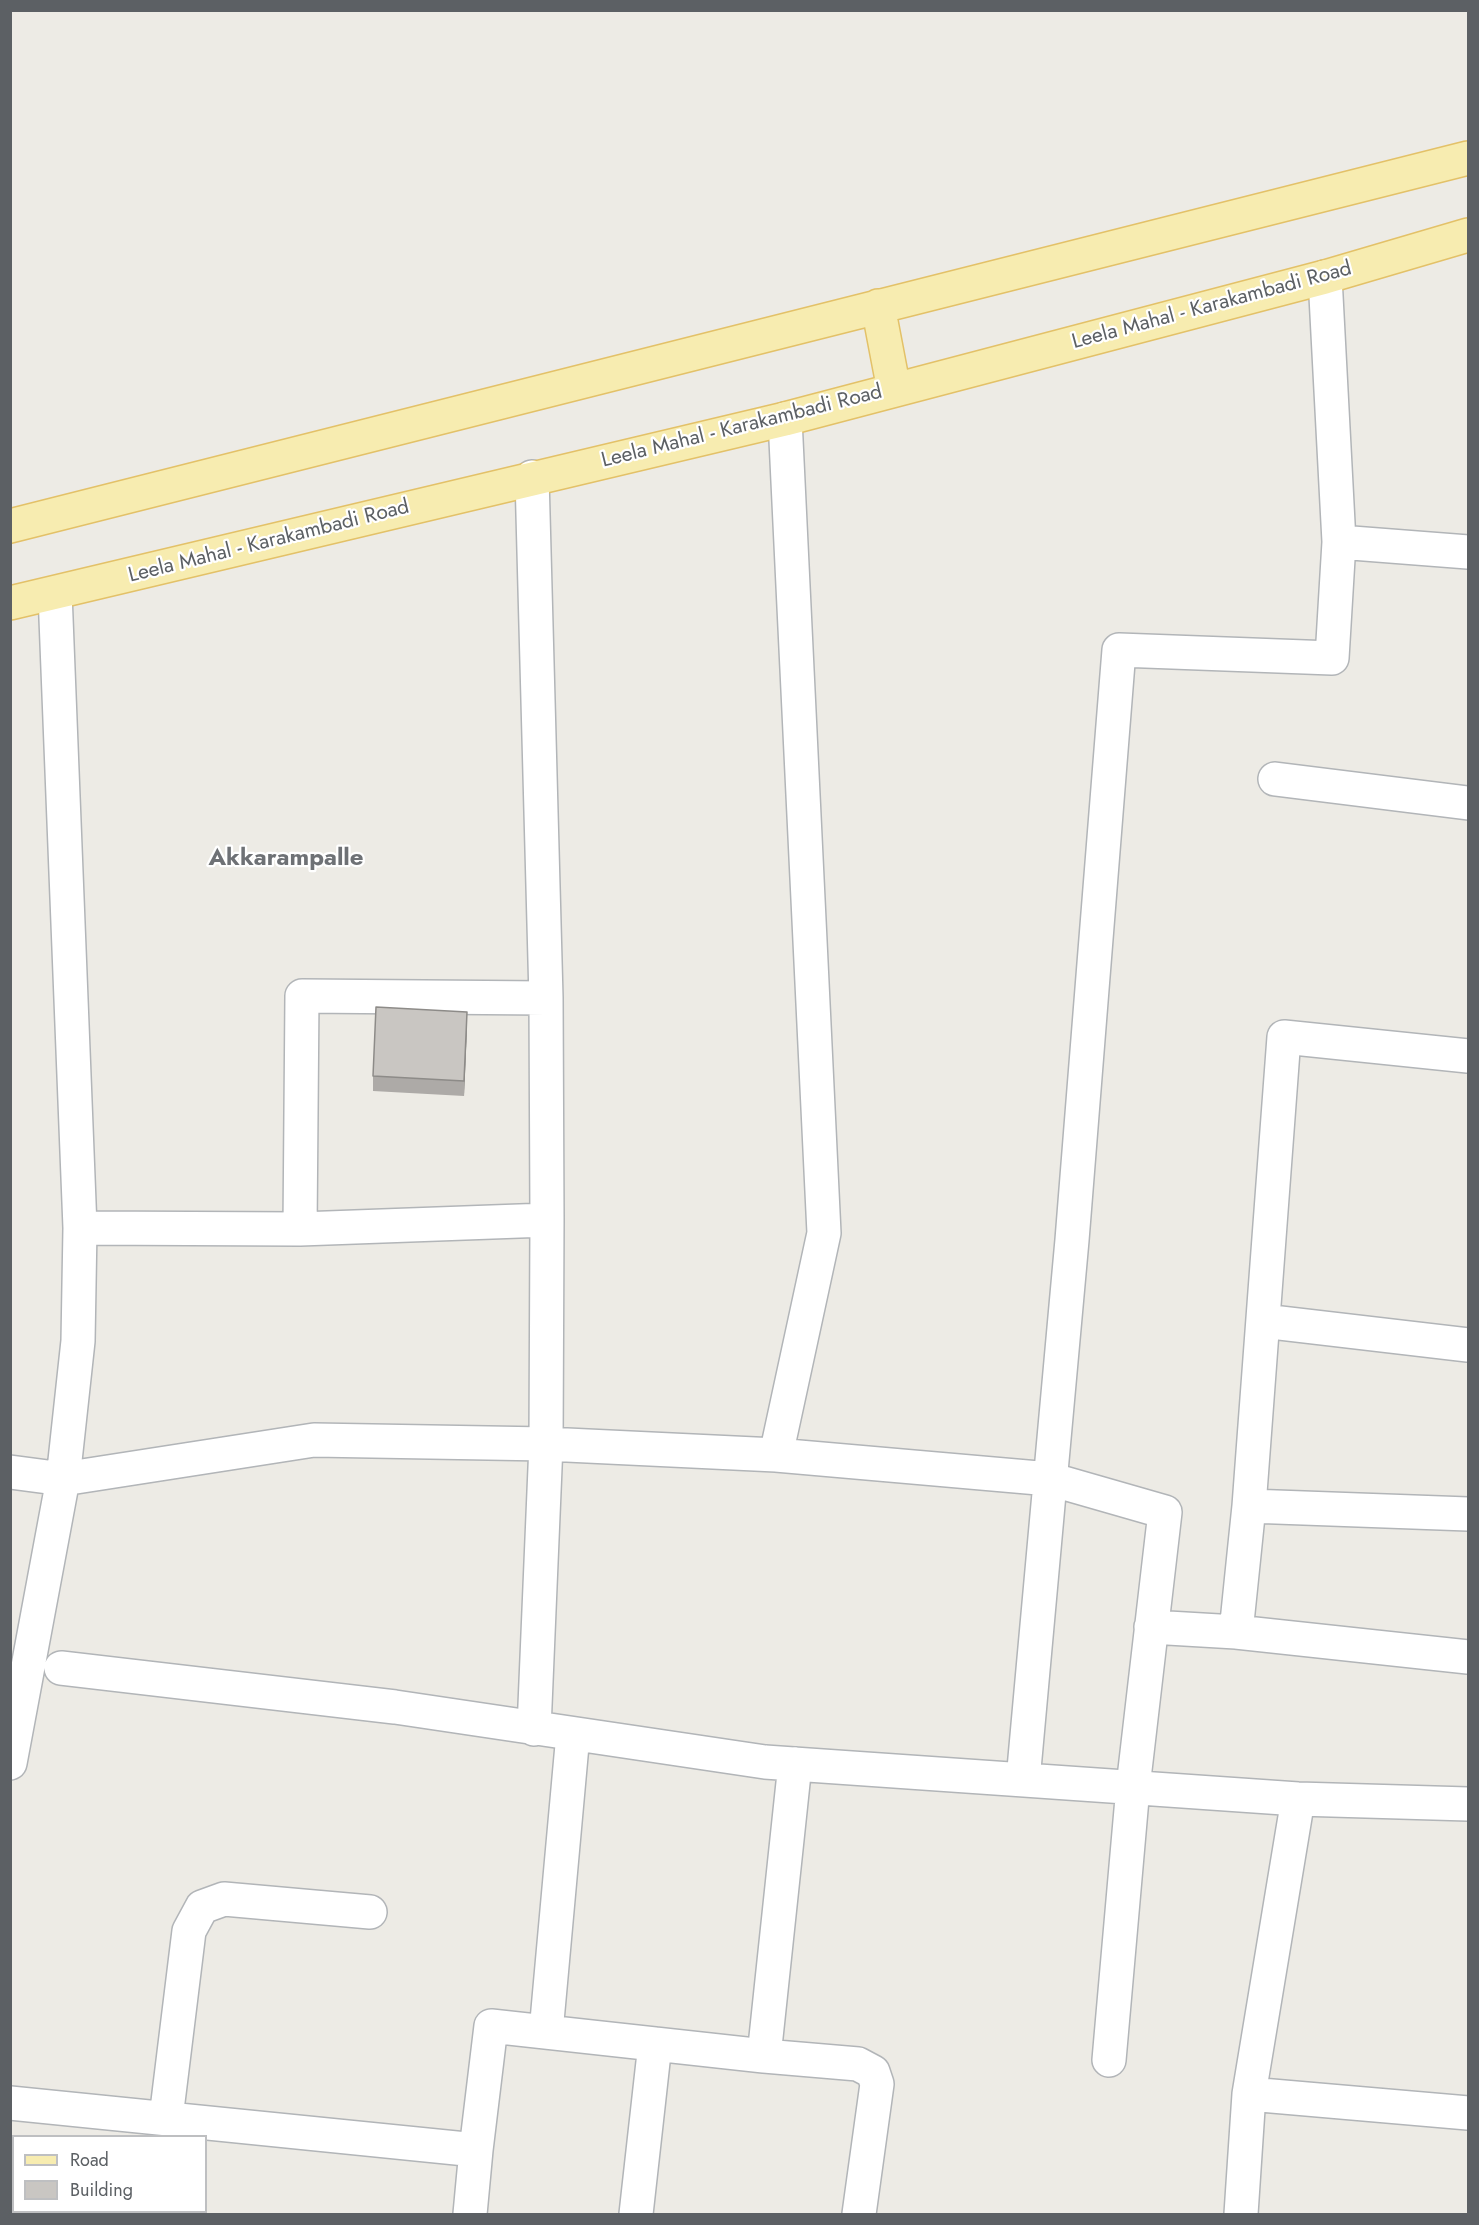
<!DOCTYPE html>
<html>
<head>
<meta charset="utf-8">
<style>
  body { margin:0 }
  #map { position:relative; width:1479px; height:2225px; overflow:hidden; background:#edebe5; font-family:Jost,sans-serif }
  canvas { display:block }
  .frame { position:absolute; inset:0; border:12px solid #5c6064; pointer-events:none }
  .legend { position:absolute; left:12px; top:2135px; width:195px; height:78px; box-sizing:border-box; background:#fff; border:2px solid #bebfc1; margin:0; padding:8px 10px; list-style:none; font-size:18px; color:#5c6064 }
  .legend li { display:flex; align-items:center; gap:12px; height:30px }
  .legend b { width:30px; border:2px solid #bebfc1 }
</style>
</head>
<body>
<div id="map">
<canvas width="1479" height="2225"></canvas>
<div class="frame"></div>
<ul class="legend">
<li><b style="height:8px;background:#f7ecb0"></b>Road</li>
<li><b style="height:16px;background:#c9c6c2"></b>Building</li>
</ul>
</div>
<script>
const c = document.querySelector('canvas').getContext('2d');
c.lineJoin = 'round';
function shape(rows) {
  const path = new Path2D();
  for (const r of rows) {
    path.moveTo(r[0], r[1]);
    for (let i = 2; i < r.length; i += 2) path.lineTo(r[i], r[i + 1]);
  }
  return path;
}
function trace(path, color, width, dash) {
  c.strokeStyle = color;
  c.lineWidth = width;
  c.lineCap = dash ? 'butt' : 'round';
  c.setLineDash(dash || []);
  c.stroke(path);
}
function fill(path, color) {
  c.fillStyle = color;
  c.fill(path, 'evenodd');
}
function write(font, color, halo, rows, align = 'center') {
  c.font = font + ' Jost,sans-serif';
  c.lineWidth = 4.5;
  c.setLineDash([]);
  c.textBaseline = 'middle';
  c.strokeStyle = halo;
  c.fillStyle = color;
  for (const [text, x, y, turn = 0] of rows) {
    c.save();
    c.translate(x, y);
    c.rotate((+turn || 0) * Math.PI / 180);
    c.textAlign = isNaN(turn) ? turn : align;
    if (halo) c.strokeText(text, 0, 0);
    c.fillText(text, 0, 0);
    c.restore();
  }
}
const street = shape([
  [785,419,824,1233,776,1455,1050,1479,1165,1512,1133,1787,1109,2060],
  [532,477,546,998,547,1220,546,1444,534,1729],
  [1339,542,1468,552],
  [1275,779,1468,803],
  [80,1228,300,1229,547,1220],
  [300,1229,302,996,546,998],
  [1263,1321,1468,1345],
  [10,1472,63,1479,314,1440,546,1444,776,1455],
  [1249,1506,1468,1514],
  [1151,1627,1236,1632,1468,1657],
  [1236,1632,1249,1506,1284,1037,1468,1056],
  [61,1668,395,1707,765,1762,1298,1799,1468,1804],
  [10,1763,63,1479,78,1341,80,1228,55,593],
  [1023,1780,1072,1240,1119,650,1332,658,1339,542,1325,277],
  [1298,1799,1249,2094,1468,2113],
  [546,2032,573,1734],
  [764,2056,858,2064,873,2072,877,2084,859,2214],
  [10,2103,476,2150,470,2214],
  [166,2118,189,1931,202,1907,224,1899,370,1912],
  [476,2150,491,2026,764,2056,795,1764],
  [636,2214,655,2044],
  [1241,2214,1249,2094]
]);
const primary = shape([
  [878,306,894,390],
  [10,526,1468,158],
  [10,603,785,419,1325,277,1468,235]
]);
trace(street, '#b2b5b8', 36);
trace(primary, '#e3c168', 36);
trace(street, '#fff', 33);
trace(primary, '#f7ecb0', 33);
fill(shape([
  [467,1027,464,1096,373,1091,373,1076]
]), '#adaaa7');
fill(shape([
  [467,1012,467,1027,464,1096,464,1081]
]), '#8d8b88');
const building = shape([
  [376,1007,467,1012,464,1081,373,1076,376,1007]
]);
fill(building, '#c9c6c2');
trace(building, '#8d8b88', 1.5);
write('21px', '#5c6064', '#fff', [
  ["Leela Mahal - Karakambadi Road",1212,306,-15],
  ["Leela Mahal - Karakambadi Road",742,427,-14],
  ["Leela Mahal - Karakambadi Road",269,542,-14]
]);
write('bold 24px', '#6e7175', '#fff', [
  ["Akkarampalle",286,859]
]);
</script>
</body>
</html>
